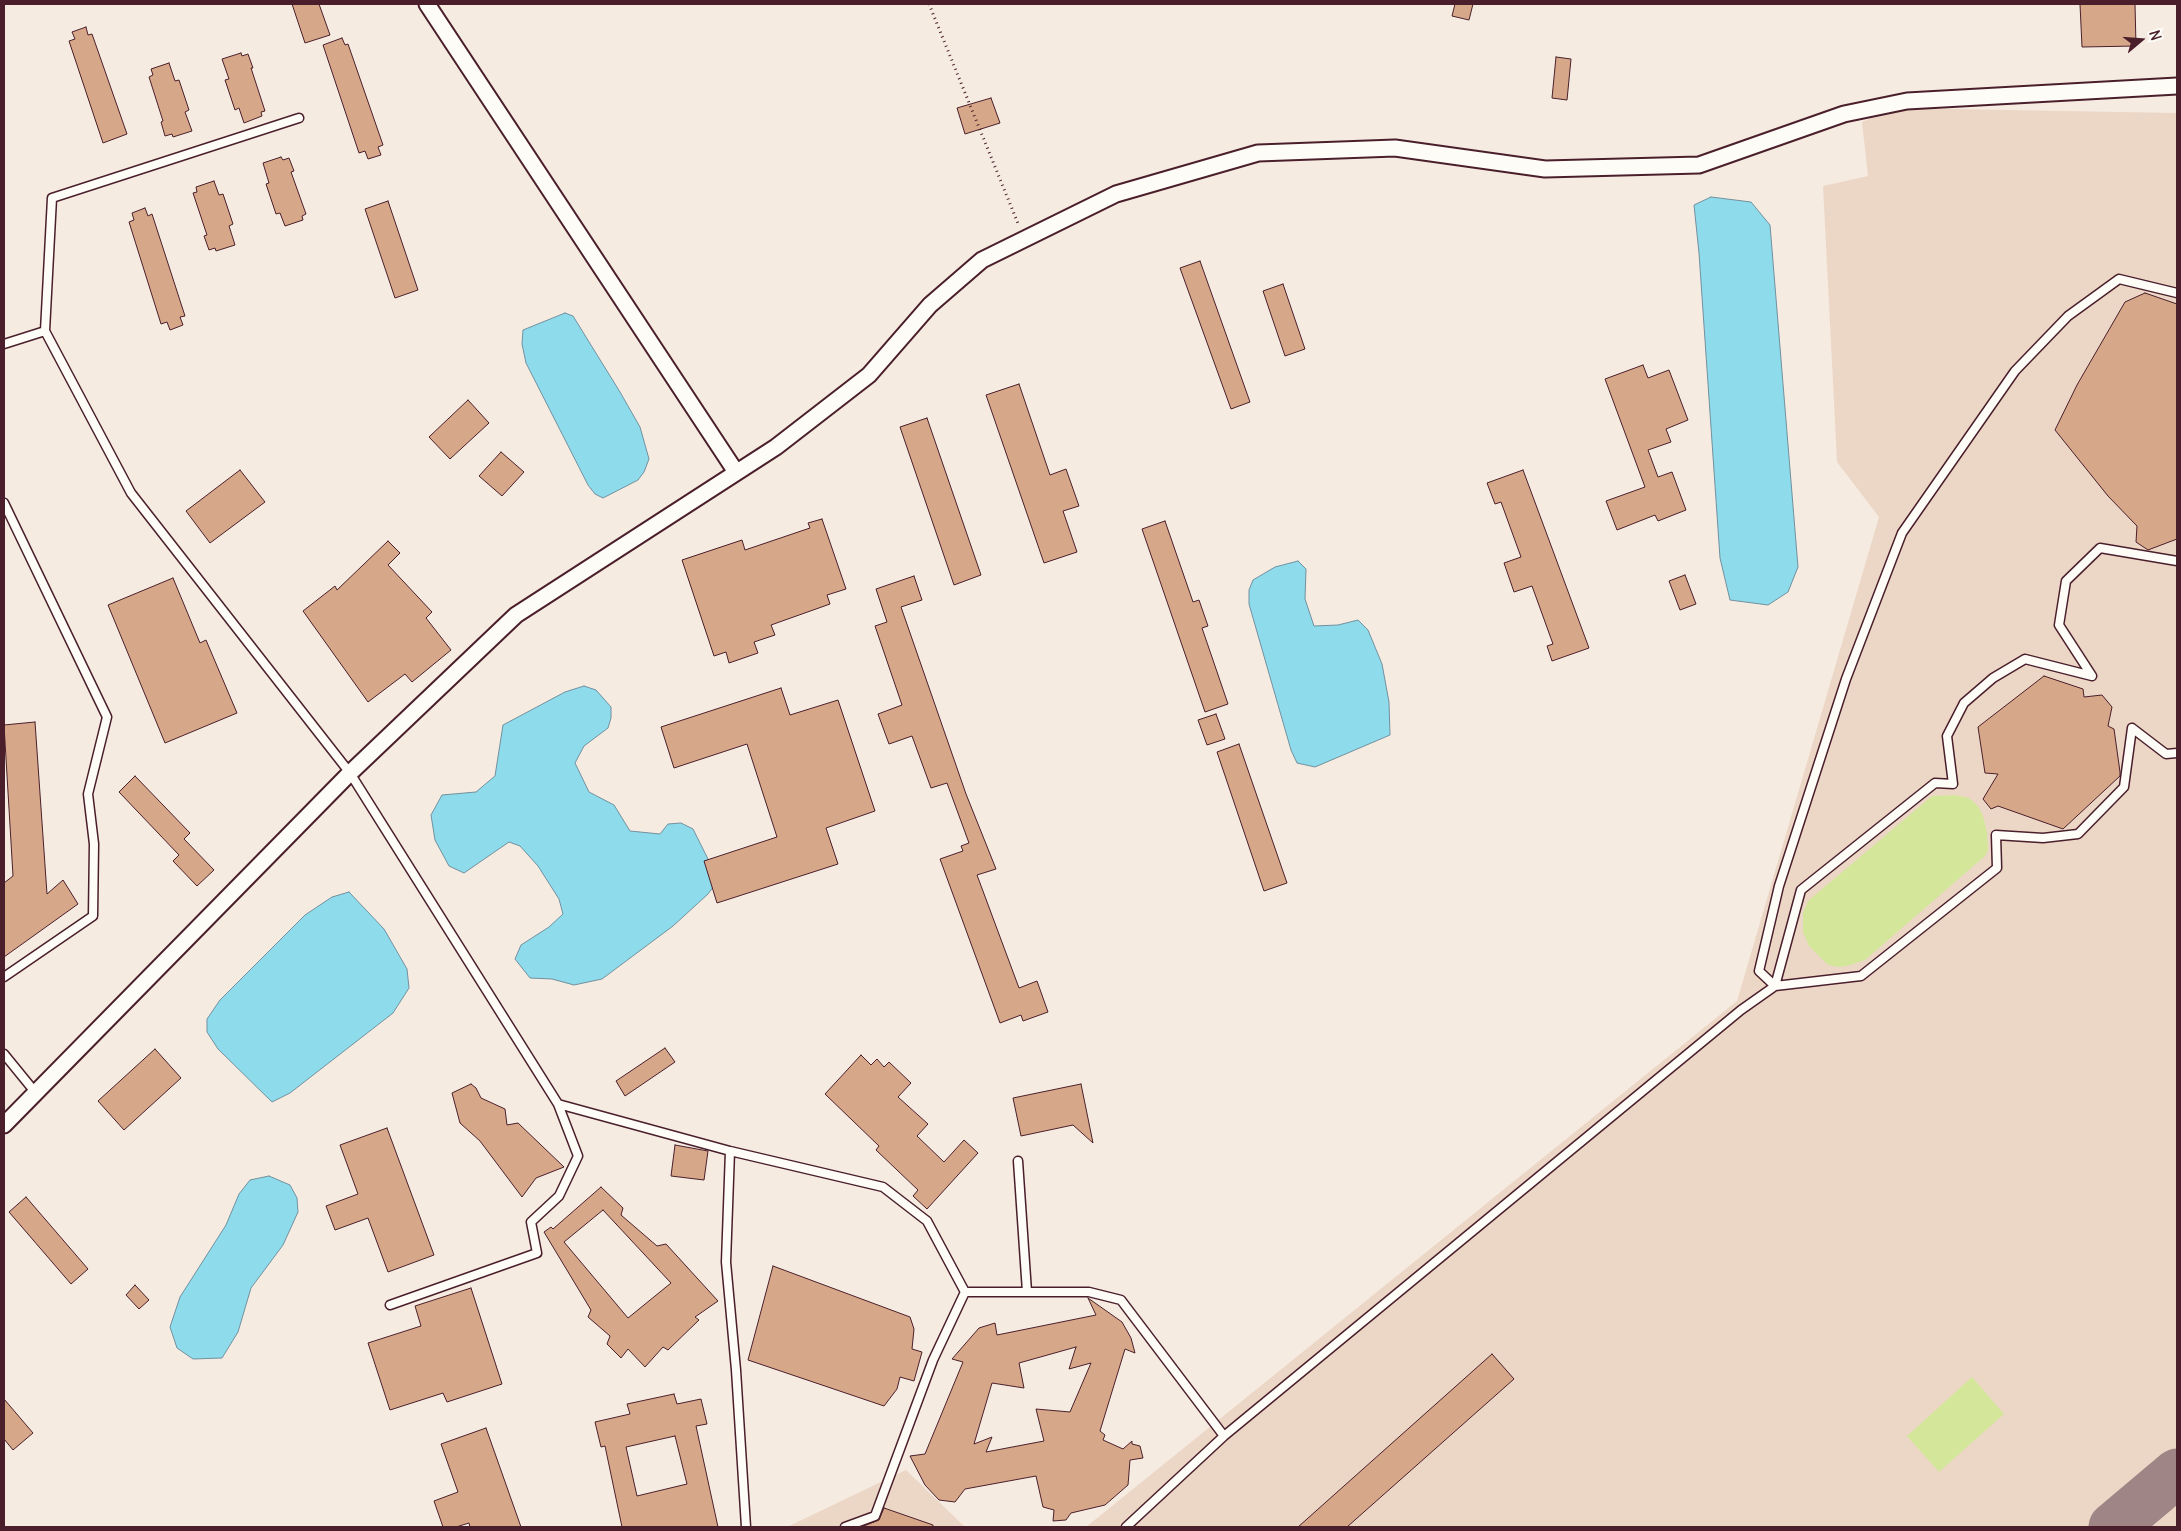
<!DOCTYPE html>
<html>
<head>
<meta charset="utf-8">
<style>
  body { margin:0 }
  #map { position:relative; width:2181px; height:1531px; overflow:hidden; background:#f5ebe1; font-family:Delius,sans-serif }
  canvas { display:block }
  .frame { position:absolute; inset:0; border:5px solid #4a1f2b; pointer-events:none }
  .north { position:absolute; left:2116px; top:15px; width:50px; height:50px; -webkit-text-stroke:4px #fdfcf7; paint-order:stroke; rotate:72deg; font-size:14px; font-weight:700; line-height:20px; text-align:center; color:#4a1f2b }
  .north::after { content:''; display:block; margin:auto; width:18px; height:22px; background:#4a1f2b; clip-path:polygon(50% 0,100% 100%,50% 72%,0 100%) }
</style>
</head>
<body>
<div id="map">
<canvas width="2181" height="1531"></canvas>
<div class="frame"></div>
<div class="north">N</div>
</div>
<script>
const c = document.querySelector('canvas').getContext('2d');
c.lineJoin = 'round';
function fill(path, color) {
  c.fillStyle = color;
  c.fill(path, 'evenodd');
}
function shape(rows) {
  const path = new Path2D();
  for (const r of rows) {
    path.moveTo(r[0], r[1]);
    for (let i = 2; i < r.length; i += 2) path.lineTo(r[i], r[i + 1]);
  }
  return path;
}
function trace(path, color, width, dash) {
  c.strokeStyle = color;
  c.lineWidth = width;
  c.lineCap = dash ? 'butt' : 'round';
  c.setLineDash(dash || []);
  c.stroke(path);
}
fill(shape([
  [1896,108,2177,113,2177,1527,1086,1527,1737,1001,1879,517,1837,462,1823,186,1868,176,1862,122],
  [906,1470,965,1527,787,1527]
]), '#ecd7c7');
fill(shape([
  [1955,795,1969,798,1978,806,1983,816,1987,832,1988,850,1985,856,1865,960,1847,966,1837,967,1827,964,1809,946,1803,932,1803,913,1808,901,1932,796],
  [1972,1377,2004,1414,1939,1472,1907,1436]
]), '#d4e69a');
const water = shape([
  [1711,197,1751,202,1770,225,1798,567,1788,592,1768,605,1730,600,1720,558,1699,253,1694,205,1711,197],
  [565,313,573,316,620,392,640,427,649,459,644,472,638,480,603,498,595,494,588,485,526,363,522,344,523,330,565,313],
  [1298,561,1306,569,1305,599,1314,626,1338,625,1358,620,1368,630,1382,664,1389,702,1390,735,1315,767,1297,763,1291,750,1249,604,1249,590,1253,580,1275,567,1298,561],
  [584,686,596,690,611,707,611,718,608,728,584,746,575,763,589,792,614,805,630,831,660,834,668,824,681,823,693,829,711,865,717,882,708,894,673,926,602,979,574,985,552,979,530,978,515,959,521,945,549,927,563,914,559,899,538,866,520,846,509,842,464,873,449,866,435,840,431,815,442,795,476,792,495,776,503,725,565,692,584,686],
  [349,892,384,929,407,969,409,988,393,1013,290,1093,272,1102,218,1049,207,1032,207,1019,220,1000,305,915,332,897,349,892],
  [269,1176,290,1185,297,1198,298,1212,283,1245,251,1288,238,1332,222,1358,193,1359,177,1348,170,1327,180,1297,226,1225,239,1194,250,1180,269,1176]
]);
fill(water, '#8ddbeb');
trace(water, '#72909e', 1);
trace(shape([
  [2113,1527,2177,1473]
]), '#a08586', 49);
const building = shape([
  [292,4,319,4,330,35,305,43,292,4],
  [1455,4,1473,4,1469,20,1452,16,1455,4],
  [2080,4,2135,4,2136,46,2082,47,2080,4],
  [86,27,88,35,92,34,127,134,103,143,69,41,75,39,72,32,86,27],
  [342,38,345,45,348,44,383,145,378,147,381,155,368,159,365,151,359,153,323,45,342,38],
  [241,53,242,56,248,54,253,68,251,68,265,111,261,112,262,116,244,123,239,108,235,110,225,80,229,79,222,59,241,53],
  [1556,57,1571,59,1567,100,1552,98,1556,57],
  [169,63,175,81,179,80,189,110,185,112,192,131,173,137,172,134,165,136,161,122,163,121,149,77,153,75,151,69,169,63],
  [991,98,1000,123,965,134,957,108,991,98],
  [281,157,283,160,289,158,294,171,291,172,306,214,302,216,303,220,285,226,280,213,276,214,266,184,269,183,263,163,281,157],
  [214,181,219,195,223,194,233,224,229,226,235,245,216,251,215,248,209,250,204,236,207,235,193,193,197,192,196,187,214,181],
  [388,201,418,290,395,298,365,209,388,201],
  [145,208,148,216,152,214,185,316,180,317,183,325,170,330,167,322,161,324,129,222,134,220,132,213,145,208],
  [1200,261,1250,402,1231,409,1180,268,1200,261],
  [1283,284,1305,349,1285,356,1263,291,1283,284],
  [2145,293,2177,304,2177,539,2148,550,2136,542,2137,526,2108,496,2055,430,2077,385,2125,302,2145,293],
  [1643,365,1648,378,1669,370,1688,420,1666,429,1671,442,1648,450,1658,477,1672,472,1686,510,1658,521,1655,515,1617,530,1606,501,1645,487,1605,379,1643,365],
  [1019,384,1050,475,1066,469,1079,506,1063,511,1077,552,1044,563,986,395,1019,384],
  [468,400,489,423,450,459,429,437,468,400],
  [927,418,981,575,954,585,900,427,927,418],
  [501,452,524,472,502,496,479,476,501,452],
  [240,470,265,502,210,543,186,511,240,470],
  [1523,470,1589,648,1552,661,1547,646,1553,644,1532,586,1514,592,1504,563,1521,557,1501,502,1495,504,1487,483,1523,470],
  [822,519,846,589,827,595,830,604,771,625,775,635,754,642,758,653,729,663,726,652,714,656,682,560,742,540,745,550,810,528,808,523,822,519],
  [1165,521,1193,602,1199,600,1208,626,1202,628,1228,704,1205,712,1142,529,1165,521],
  [388,541,400,553,388,565,432,612,426,618,451,650,412,682,405,674,368,702,303,611,335,586,337,590,388,541],
  [1685,575,1696,604,1680,610,1669,581,1685,575],
  [914,576,922,600,901,607,966,794,996,869,977,875,1019,988,1037,981,1048,1012,1023,1021,1021,1015,1000,1023,940,859,963,851,961,846,969,843,947,783,931,788,912,736,889,744,878,714,902,705,875,626,887,622,876,589,914,576],
  [173,578,200,643,206,640,237,713,165,743,108,605,173,578],
  [2044,676,2083,689,2084,697,2102,695,2112,707,2108,726,2114,729,2120,772,2120,776,2063,829,1998,806,1991,809,1983,799,1998,774,1985,773,1978,727,2044,676],
  [781,688,790,715,838,700,875,811,826,828,838,864,717,903,704,861,777,837,747,744,674,768,661,727,781,688],
  [1216,714,1225,739,1207,745,1198,720,1216,714],
  [35,722,47,894,63,880,78,904,4,957,4,883,13,876,4,725,35,722],
  [1239,744,1287,883,1264,891,1217,752,1239,744],
  [135,776,190,833,184,839,214,870,197,886,173,861,179,855,119,792,135,776],
  [665,1048,675,1062,625,1096,616,1081,665,1048],
  [155,1049,181,1078,124,1130,98,1101,155,1049],
  [861,1055,871,1065,877,1059,884,1067,889,1062,911,1083,898,1097,928,1124,917,1136,944,1162,964,1140,978,1153,927,1209,913,1196,918,1190,876,1150,879,1146,825,1094,861,1055],
  [471,1084,476,1088,481,1098,505,1109,507,1125,518,1123,564,1167,536,1178,522,1197,480,1141,460,1123,452,1093,471,1084],
  [1081,1084,1093,1143,1073,1125,1021,1136,1013,1098,1081,1084],
  [387,1128,434,1255,388,1272,368,1218,335,1230,326,1206,358,1194,340,1145,387,1128],
  [675,1145,708,1151,704,1180,671,1176,675,1145],
  [601,1187,623,1208,621,1215,657,1246,666,1244,718,1301,695,1317,699,1320,668,1350,663,1347,645,1367,628,1349,621,1358,607,1344,610,1336,588,1317,591,1310,544,1232,551,1227,553,1229,601,1187],
  [603,1210,671,1283,628,1318,564,1242,603,1210],
  [26,1197,88,1269,71,1284,9,1212,26,1197],
  [773,1266,910,1317,914,1329,912,1349,922,1352,914,1381,900,1377,897,1389,884,1406,748,1360,773,1266],
  [135,1285,149,1300,139,1309,126,1295,135,1285],
  [471,1288,502,1384,447,1402,443,1393,390,1410,368,1343,421,1326,415,1306,471,1288],
  [1088,1298,1122,1322,1131,1338,1135,1353,1125,1349,1100,1431,1105,1435,1103,1440,1123,1449,1132,1441,1132,1444,1140,1446,1143,1458,1130,1460,1128,1485,1105,1505,1071,1513,1066,1520,1053,1521,1054,1510,1043,1507,1036,1476,965,1489,955,1502,939,1500,925,1485,910,1456,925,1454,963,1362,952,1359,979,1328,995,1323,997,1335,1096,1315,1088,1298],
  [1076,1347,1069,1369,1091,1363,1070,1412,1036,1409,1044,1441,986,1452,992,1437,974,1444,992,1383,1024,1388,1019,1363,1076,1347],
  [1492,1354,1514,1379,1347,1527,1298,1527,1492,1354],
  [674,1394,677,1404,701,1399,707,1424,696,1426,718,1527,622,1527,605,1446,601,1447,595,1422,630,1414,627,1404,674,1394],
  [675,1436,687,1484,637,1496,626,1447,675,1436],
  [4,1399,33,1433,13,1450,4,1439,4,1399],
  [486,1428,521,1527,470,1527,469,1523,456,1527,443,1527,434,1501,458,1492,441,1444,486,1428],
  [884,1508,933,1525,933,1527,861,1527,879,1520,884,1508]
]);
fill(building, '#d6a789');
trace(building, '#4a1f2b', 1);
const service = shape([
  [299,118,52,198,45,331,131,493,350,773,558,1104,730,1151,883,1187,927,1221,965,1292,1089,1292,1121,1300,1224,1436],
  [2177,293,2119,279,2068,316,2015,371,1902,533,1846,679,1779,886,1759,971,1775,986,1801,890,1935,783,1953,784,1947,736,1964,703,1993,678,2025,659,2092,676,2059,625,2066,581,2100,548,2177,561],
  [4,344,45,331],
  [4,503,107,717,88,794,94,844,93,916,4,977],
  [4,1054,35,1092],
  [730,1151,726,1262,736,1370,746,1527],
  [1018,1161,1027,1292],
  [390,1305,537,1253,531,1222,559,1196,578,1156,558,1104],
  [845,1527,875,1516,933,1360,965,1292],
  [1126,1527,1224,1436,1741,1010,1775,986,1861,976,1997,868,1996,835,2043,838,2078,834,2124,787,2132,728,2166,754,2177,753]
]);
const minor = shape([
  [427,4,736,472],
  [4,1125,350,773,516,615,776,447,869,375,930,305,982,260,1116,194,1258,153,1395,148,1545,169,1699,165,1844,114,1907,101,2177,86]
]);
trace(service, '#4a1f2b', 11);
trace(minor, '#4a1f2b', 19);
trace(shape([
  [929,4,1019,226]
]), '#4a1f2b', 3, [1, 4]);
trace(service, '#fdfcf7', 8);
trace(minor, '#fdfcf7', 15);
</script>
</body>
</html>
